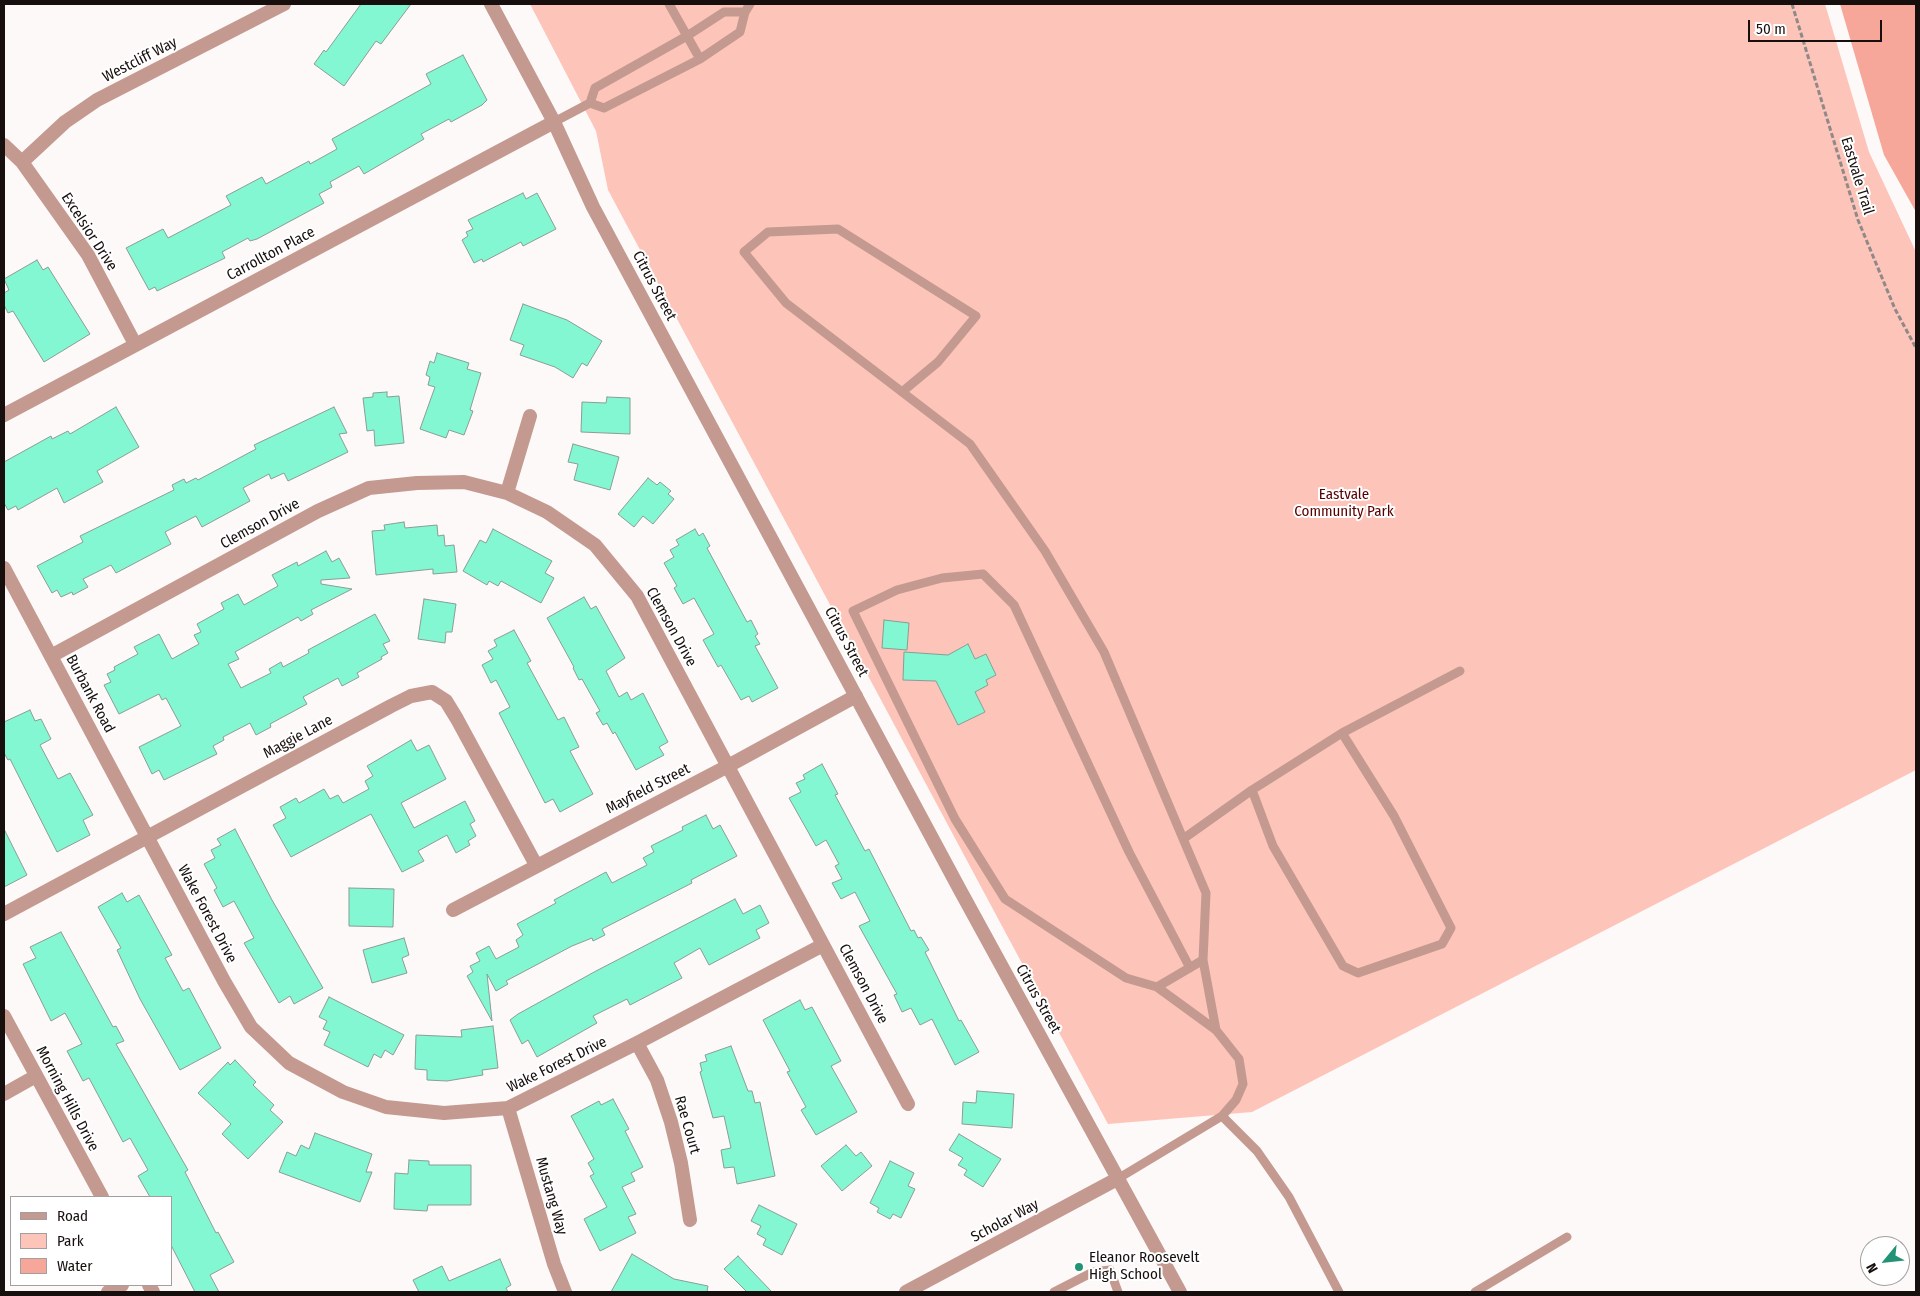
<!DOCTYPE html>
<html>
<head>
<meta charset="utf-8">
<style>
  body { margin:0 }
  #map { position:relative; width:1920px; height:1296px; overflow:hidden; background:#fdf9f8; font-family:"Fira Sans Condensed",sans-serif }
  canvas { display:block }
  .frame { position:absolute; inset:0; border:5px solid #160f0d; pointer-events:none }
  .legend { position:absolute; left:10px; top:1196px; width:162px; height:90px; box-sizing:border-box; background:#fff; border:1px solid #a29f9e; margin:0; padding:6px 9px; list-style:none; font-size:15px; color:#160f0d }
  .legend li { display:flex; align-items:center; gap:10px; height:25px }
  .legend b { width:25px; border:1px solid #a29f9e }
  .north { position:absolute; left:1860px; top:1236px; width:50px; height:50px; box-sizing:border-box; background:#fff; border:1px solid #a29f9e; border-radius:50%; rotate:242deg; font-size:14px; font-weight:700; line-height:20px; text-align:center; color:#160f0d }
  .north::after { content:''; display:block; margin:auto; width:18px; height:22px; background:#239375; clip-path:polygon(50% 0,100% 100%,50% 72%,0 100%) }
  .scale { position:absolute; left:1748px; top:20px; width:134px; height:22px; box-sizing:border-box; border:2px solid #160f0d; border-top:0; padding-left:6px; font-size:15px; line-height:18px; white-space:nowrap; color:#160f0d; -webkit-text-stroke:4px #fff; paint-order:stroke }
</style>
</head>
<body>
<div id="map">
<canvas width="1920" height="1296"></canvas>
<div class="frame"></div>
<ul class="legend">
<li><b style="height:6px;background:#c49990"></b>Road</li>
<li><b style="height:14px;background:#fdc4b9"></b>Park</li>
<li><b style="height:14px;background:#f6a799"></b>Water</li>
</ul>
<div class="north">N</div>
<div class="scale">50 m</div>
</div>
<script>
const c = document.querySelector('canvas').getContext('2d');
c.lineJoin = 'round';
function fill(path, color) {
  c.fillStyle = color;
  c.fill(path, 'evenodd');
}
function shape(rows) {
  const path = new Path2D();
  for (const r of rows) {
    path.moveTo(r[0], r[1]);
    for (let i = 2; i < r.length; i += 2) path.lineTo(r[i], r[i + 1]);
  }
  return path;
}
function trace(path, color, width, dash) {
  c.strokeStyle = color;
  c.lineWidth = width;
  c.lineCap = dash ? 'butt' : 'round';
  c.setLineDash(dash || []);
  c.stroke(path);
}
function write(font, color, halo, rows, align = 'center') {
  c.font = font + ' "Fira Sans Condensed",sans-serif';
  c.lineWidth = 4;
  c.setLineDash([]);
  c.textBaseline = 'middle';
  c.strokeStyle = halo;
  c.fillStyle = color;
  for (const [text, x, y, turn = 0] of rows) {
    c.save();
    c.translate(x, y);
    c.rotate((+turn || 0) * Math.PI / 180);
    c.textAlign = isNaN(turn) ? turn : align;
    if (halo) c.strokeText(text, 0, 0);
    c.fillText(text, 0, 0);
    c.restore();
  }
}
fill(shape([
  [530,4,1825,4,1869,152,1916,252,1916,770,1252,1112,1108,1124,608,190,596,131]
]), '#fdc4b9');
fill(shape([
  [1840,4,1916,4,1916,212,1884,155]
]), '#f6a799');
const building = shape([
  [361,4,411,4,381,44,376,41,344,86,314,64,324,50,326,52,361,4],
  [463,55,487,100,482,105,451,122,449,119,421,134,424,139,364,174,359,166,330,182,332,187,319,194,324,203,257,239,250,241,248,238,222,252,225,258,157,291,155,287,149,290,126,248,163,229,168,238,231,205,226,196,262,177,266,184,309,161,310,164,337,149,332,139,431,84,426,74,463,55],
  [523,193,526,199,537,193,556,229,523,246,521,242,483,262,482,259,474,263,462,240,468,236,466,232,473,229,468,220,523,193],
  [37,260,43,270,48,267,90,334,44,362,13,311,8,313,4,305,4,293,9,290,4,279,37,260],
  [523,304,567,320,602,341,587,366,582,363,573,378,555,367,520,355,524,345,510,340,523,304],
  [437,353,469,363,467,369,481,373,470,410,473,411,464,435,449,430,446,438,420,429,435,387,428,385,430,377,426,375,430,361,434,363,437,353],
  [387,392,387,397,399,396,404,443,375,446,374,430,367,431,363,398,373,397,373,393,387,392],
  [607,397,630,398,630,434,581,432,582,402,606,403,607,397],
  [116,407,139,447,97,471,103,482,64,503,57,488,18,510,16,506,8,510,4,503,4,462,51,436,52,439,68,431,70,434,116,407],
  [334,407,347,433,339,434,348,452,288,481,284,473,271,479,269,474,243,488,250,501,202,527,196,516,165,532,171,544,116,573,111,565,83,579,88,587,73,595,72,592,61,597,57,590,52,593,37,566,83,542,80,536,174,490,172,485,184,479,186,483,196,478,198,480,256,449,254,445,334,407],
  [573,444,619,457,610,490,574,480,578,464,568,462,573,444],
  [648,478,657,485,660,482,671,491,668,494,674,499,653,524,643,516,634,527,618,514,648,478],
  [404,522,405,528,437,525,438,536,444,535,445,546,454,545,457,572,433,574,433,569,376,575,372,531,385,530,384,525,404,522],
  [493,529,552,561,545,573,554,578,541,603,501,581,498,586,489,581,487,585,463,571,480,540,486,543,493,529],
  [695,529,699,536,703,533,710,546,707,548,747,622,751,620,758,634,755,636,760,644,755,646,778,688,752,702,749,696,741,700,721,665,718,667,703,640,714,634,694,598,683,604,674,588,677,586,664,563,674,557,670,550,679,545,676,540,695,529],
  [326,551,332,562,339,558,350,578,321,580,321,584,352,589,311,610,313,614,301,621,298,617,235,652,239,659,228,664,241,688,271,673,269,669,281,662,283,667,309,653,308,650,375,614,390,641,383,644,388,653,381,657,382,659,357,673,359,677,342,686,338,678,303,697,307,704,270,724,271,727,256,735,250,723,223,737,224,740,213,746,217,754,164,780,159,770,152,774,139,747,181,726,166,698,162,700,159,694,119,714,104,685,111,682,107,674,115,670,114,667,138,654,134,647,159,634,172,659,199,644,194,635,201,632,197,624,224,609,221,603,238,594,244,605,278,586,272,575,297,562,298,566,326,551],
  [584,597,591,609,596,606,625,658,606,671,619,697,627,692,631,700,643,693,668,742,659,747,664,755,636,770,615,732,613,734,607,723,603,725,596,713,600,711,582,679,579,680,573,668,574,667,547,618,584,597],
  [424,599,456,604,452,632,446,632,445,643,418,639,424,599],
  [884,620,909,623,907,650,882,648,884,620],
  [514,630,531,661,527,663,558,720,564,717,579,747,570,751,593,794,560,812,553,799,545,803,499,713,510,707,496,680,491,683,482,665,493,659,488,651,497,646,494,640,514,630],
  [968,644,975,659,986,654,996,675,986,680,988,685,975,692,985,712,958,725,936,681,903,680,904,652,948,655,968,644],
  [30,710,35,721,41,719,51,739,40,745,58,779,70,773,93,815,83,820,90,835,57,852,10,759,8,760,4,753,4,722,30,710],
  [411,740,417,751,429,745,446,779,401,803,414,828,465,801,475,821,470,824,476,836,468,841,470,845,456,853,447,835,418,851,424,861,402,872,371,814,291,857,273,825,286,818,280,807,296,798,299,803,324,789,330,799,338,795,343,803,369,789,365,781,373,776,367,766,411,740],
  [822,764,838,794,835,795,865,851,869,849,911,931,914,930,918,938,921,937,929,950,925,952,930,962,959,1021,961,1020,979,1052,955,1065,932,1019,920,1025,911,1008,902,1012,894,995,897,994,859,926,870,921,855,892,841,899,832,883,842,879,835,866,839,864,826,840,816,846,789,798,801,792,796,783,805,779,803,775,822,764],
  [706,815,713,829,720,825,737,856,691,880,692,883,602,929,605,935,593,941,592,938,572,946,506,981,508,984,496,991,487,974,492,1021,467,976,473,972,470,966,480,961,476,953,489,946,496,959,519,947,516,940,523,935,517,924,556,903,554,900,606,872,612,883,647,865,643,858,654,852,651,846,683,830,682,827,706,815],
  [4,829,27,875,4,887,4,829],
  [235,829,272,900,323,988,294,1004,290,996,279,1003,244,943,254,938,234,901,223,907,214,890,217,888,204,864,215,858,211,850,221,845,217,839,235,829],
  [349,888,394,889,393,927,349,926,349,888],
  [122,893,127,902,139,895,172,955,165,958,183,991,189,988,221,1048,180,1070,140,999,117,950,121,948,98,907,122,893],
  [735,899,743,914,760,905,769,923,756,930,760,938,709,965,700,948,674,963,682,978,630,1005,627,999,593,1016,597,1023,537,1057,528,1040,522,1044,510,1020,518,1014,596,971,735,899],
  [61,932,113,1027,116,1026,124,1041,116,1044,188,1170,185,1172,216,1233,218,1232,234,1262,210,1275,219,1292,195,1292,171,1245,171,1197,150,1197,138,1176,148,1170,130,1138,123,1142,89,1078,83,1081,67,1051,82,1044,65,1013,51,1021,23,964,36,958,30,947,61,932],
  [404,938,409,955,402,958,407,973,372,983,363,950,404,938],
  [329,997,404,1035,393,1055,385,1050,381,1058,374,1054,368,1067,324,1045,330,1032,323,1029,327,1021,319,1017,329,997],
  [800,1000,805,1010,812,1007,841,1061,831,1066,857,1112,816,1135,801,1110,806,1107,787,1072,790,1071,763,1020,800,1000],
  [493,1026,498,1068,482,1070,483,1075,447,1081,427,1080,427,1070,415,1069,416,1035,462,1037,461,1030,493,1026],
  [731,1046,748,1091,752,1091,755,1103,760,1102,775,1176,737,1184,734,1167,724,1168,721,1150,731,1148,724,1116,713,1118,700,1072,702,1071,700,1063,707,1061,705,1055,731,1046],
  [235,1060,256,1082,253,1085,274,1105,270,1110,283,1122,248,1159,222,1134,231,1124,198,1093,228,1062,230,1065,235,1060],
  [977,1091,1014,1094,1012,1128,962,1124,963,1102,976,1103,977,1091],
  [613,1099,629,1129,625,1131,643,1167,631,1173,635,1181,622,1187,636,1214,628,1217,636,1233,600,1251,584,1219,607,1207,590,1176,594,1174,588,1163,594,1159,571,1116,599,1101,601,1105,613,1099],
  [315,1133,372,1154,366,1172,372,1172,360,1202,279,1172,287,1152,296,1156,301,1145,309,1149,315,1133],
  [959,1134,1001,1159,983,1187,964,1175,967,1170,958,1165,963,1158,949,1150,959,1134],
  [846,1145,856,1156,861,1152,872,1166,842,1191,821,1166,846,1145],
  [409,1160,429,1161,429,1165,471,1165,471,1205,428,1205,427,1211,394,1209,395,1173,408,1174,409,1160],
  [890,1161,914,1173,908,1186,915,1189,901,1218,893,1214,890,1219,877,1212,879,1208,870,1203,890,1161],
  [759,1205,797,1224,782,1255,763,1245,766,1239,757,1234,761,1226,751,1221,759,1205],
  [632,1254,674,1279,708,1286,707,1292,611,1292,632,1254],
  [738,1256,750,1269,772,1292,747,1292,724,1269,738,1256],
  [500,1259,511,1285,506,1288,508,1292,419,1292,413,1280,442,1266,449,1281,500,1259]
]);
fill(building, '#82f7d1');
trace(building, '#8a9d96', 1);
trace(shape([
  [1792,4,1858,220,1895,309,1916,348]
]), '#8f8988', 3, [5, 2.5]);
trace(shape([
  [669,4,700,59],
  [590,103,604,108,700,59,740,32,745,12,750,4],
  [554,122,590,103,595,88,687,36,724,12,745,12],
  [902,392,938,362,976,316,838,229,768,232,744,252,786,303,970,444,1045,551,1104,652,1206,893,1203,960,1216,1030],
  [1342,733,1460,671],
  [1183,839,1252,790,1273,846,1343,966,1358,973,1442,944,1451,928,1394,816,1342,733,1252,790],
  [1157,987,1203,960],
  [1222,1116,1257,1151,1289,1197,1339,1292],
  [1119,1178,1222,1116,1236,1100,1243,1084,1239,1059,1216,1030,1157,987,1126,978,1005,899,955,819,853,611,897,590,942,578,983,574,1014,605,1129,852,1190,968],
  [1054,1292,1093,1272,1110,1270,1118,1292],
  [1475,1292,1567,1237]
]), '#c49990', 9);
trace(shape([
  [4,145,22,162,88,255,135,344],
  [22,162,65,122,97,100,284,4],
  [4,415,554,122],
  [507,493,530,416],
  [4,568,224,981,251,1027,289,1063,343,1092,386,1107,444,1113,508,1108,637,1043,823,945],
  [51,656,318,511,369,488,417,483,464,482,507,493,547,512,595,545,637,596,908,1104],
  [453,910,728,766,856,696],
  [4,914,391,706,411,696,432,692,446,701,457,719,536,865],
  [4,1016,102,1197],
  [637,1043,657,1080,671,1122,681,1163,690,1220],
  [4,1094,36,1076],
  [508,1108,554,1264,565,1292],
  [149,1285,153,1292],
  [108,1292,122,1285]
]), '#c49990', 14);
trace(shape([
  [491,4,554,122,593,207,960,890,1180,1292],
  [906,1292,1119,1178]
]), '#c49990', 14);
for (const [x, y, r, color] of [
  [1079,1267,5,"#239375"]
]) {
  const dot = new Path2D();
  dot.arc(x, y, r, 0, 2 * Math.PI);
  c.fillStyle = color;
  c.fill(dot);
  trace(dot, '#fff', 2);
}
write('15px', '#160f0d', '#fff', [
  ["Westcliff Way",140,60,-27],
  ["Eastvale Trail",1857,176,73],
  ["Excelsior Drive",89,232,57],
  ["Carrollton Place",271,254,-28],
  ["Citrus Street",654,286,62],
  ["Clemson Drive",260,524,-29],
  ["Clemson Drive",671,627,61],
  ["Citrus Street",846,642,62],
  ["Burbank Road",90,694,62],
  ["Maggie Lane",298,737,-28],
  ["Mayfield Street",648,789,-27],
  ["Wake Forest Drive",207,914,62],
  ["Clemson Drive",863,984,62],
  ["Citrus Street",1038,999,61],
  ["Wake Forest Drive",557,1065,-26],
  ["Morning Hills Drive",67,1099,62],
  ["Rae Court",687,1125,74],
  ["Mustang Way",551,1196,74],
  ["Scholar Way",1005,1221,-28]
]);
write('15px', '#590000', '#fff', [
  ["Eastvale",1344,495],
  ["Community Park",1344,512]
]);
write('15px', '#160f0d', '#fff', [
  ["Eleanor Roosevelt",1089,1258],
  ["High School",1089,1275]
], 'left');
</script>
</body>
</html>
